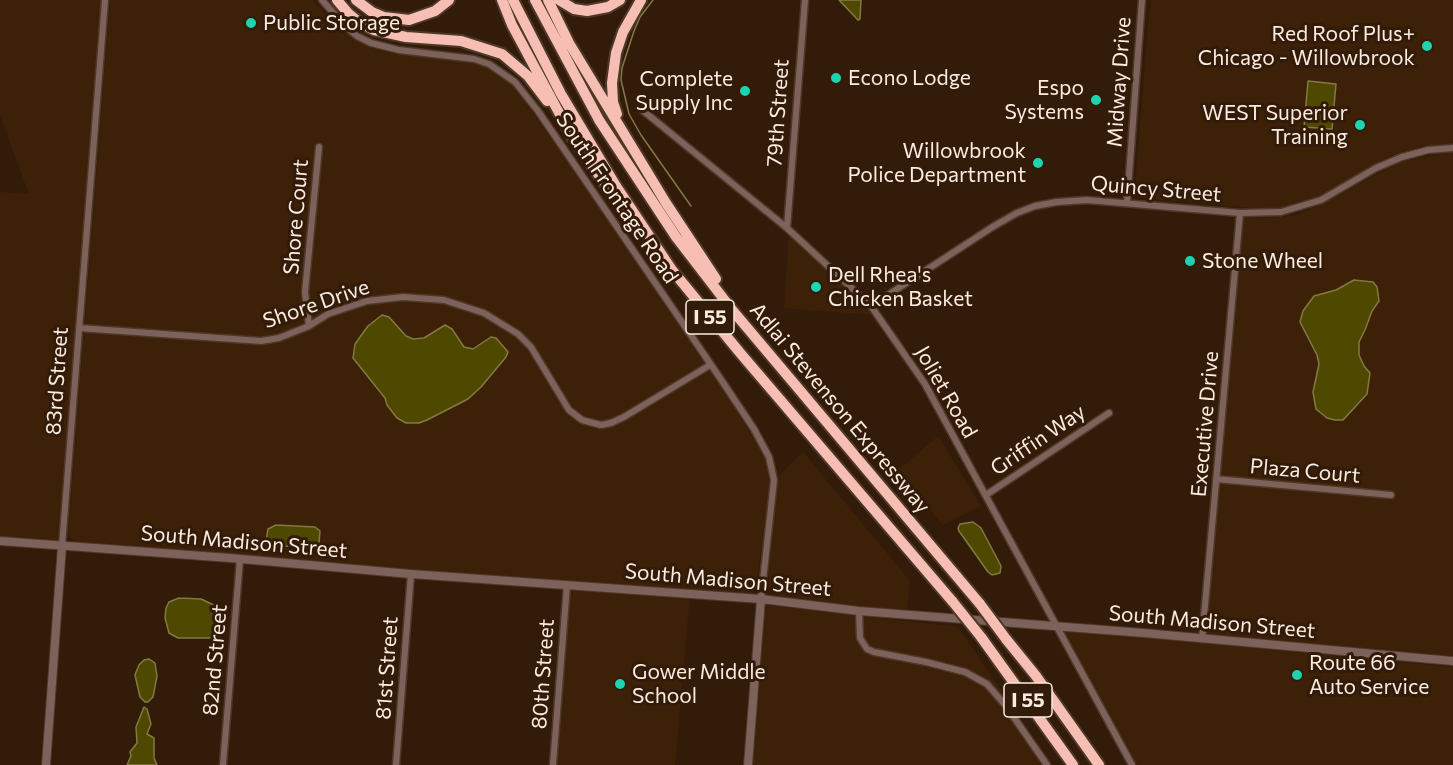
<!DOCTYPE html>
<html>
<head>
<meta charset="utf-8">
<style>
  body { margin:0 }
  canvas { display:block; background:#321b09 }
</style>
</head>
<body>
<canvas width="1453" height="765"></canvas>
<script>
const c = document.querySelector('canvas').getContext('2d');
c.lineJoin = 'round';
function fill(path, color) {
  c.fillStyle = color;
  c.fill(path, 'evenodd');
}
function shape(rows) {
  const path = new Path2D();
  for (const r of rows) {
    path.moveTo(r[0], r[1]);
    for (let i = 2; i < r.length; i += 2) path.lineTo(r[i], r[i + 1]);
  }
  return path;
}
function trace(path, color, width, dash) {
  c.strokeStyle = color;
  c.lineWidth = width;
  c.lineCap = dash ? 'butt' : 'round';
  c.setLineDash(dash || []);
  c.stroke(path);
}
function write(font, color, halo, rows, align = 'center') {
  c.font = font + ' Commissioner,sans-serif';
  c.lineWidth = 6;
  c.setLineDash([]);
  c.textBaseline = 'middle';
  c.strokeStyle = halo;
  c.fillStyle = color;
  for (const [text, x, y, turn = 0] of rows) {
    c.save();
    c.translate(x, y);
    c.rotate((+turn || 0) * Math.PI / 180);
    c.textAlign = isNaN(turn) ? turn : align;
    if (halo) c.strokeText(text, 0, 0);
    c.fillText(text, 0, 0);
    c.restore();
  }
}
fill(shape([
  [0,0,102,0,59,541,0,537,0,192,29,194,0,115],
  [110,0,313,0,330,20,354,39,374,49,389,53,444,57,474,62,492,70,511,83,557,147,694,348,734,407,766,460,770,487,756,587,753,592,749,595,743,596,289,560,81,543,75,542,71,538,68,534],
  [1152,0,1453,0,1453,144,1425,146,1389,156,1315,198,1283,207,1262,209,1140,198,1136,194,1135,188,1149,15],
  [1453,152,1453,656,1206,634,1244,217,1269,218,1294,216,1327,202,1400,162],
  [789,232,855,292,875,315,784,308],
  [938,436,981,506,943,525,897,471],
  [803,452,910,581,907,610,852,606,773,595,769,591,768,584,778,477],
  [567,585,690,594,675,765,553,765],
  [765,605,958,627,1052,765,752,765],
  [1061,629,1453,667,1453,765,1136,765]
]), '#3d2008');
const water = shape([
  [839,0,861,0,860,19,858,20,839,0],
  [1308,81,1336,84,1332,129,1304,127,1308,81],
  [1354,280,1373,282,1377,287,1379,301,1372,311,1365,330,1359,342,1359,355,1364,366,1370,373,1367,394,1343,420,1335,420,1327,418,1316,409,1313,392,1319,364,1317,355,1300,322,1303,311,1314,296,1336,290,1354,280],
  [382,315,389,317,406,336,413,339,424,338,445,325,452,329,464,347,473,349,491,337,496,338,508,352,506,357,481,387,468,399,427,420,419,423,406,423,397,418,387,405,385,398,353,358,355,344,368,326,382,315],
  [973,522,981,528,1001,566,1000,573,992,575,988,572,959,531,958,528,960,524,973,522],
  [276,525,315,527,320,531,319,543,313,548,270,545,266,541,268,529,276,525],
  [179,598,201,599,216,606,218,627,211,638,178,638,169,633,165,618,166,608,169,602,179,598],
  [149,659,155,663,157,676,153,697,148,702,145,702,140,697,135,675,139,665,144,660,149,659],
  [144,707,147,709,151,724,147,734,154,738,154,758,157,765,127,765,131,756,130,752,137,743,136,727,144,707]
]);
fill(water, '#4f4800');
trace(water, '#837943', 1.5);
trace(shape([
  [653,0,640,17,634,31,622,68,621,80,629,114,641,135,691,206]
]), '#837943', 1.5);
const minor = shape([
  [322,0,345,26,357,36,371,43,399,50,474,59,489,64,515,82,538,111,718,375,754,429,769,457,774,480,761,599],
  [641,109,787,228,871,306,925,384,1132,765],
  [1127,203,1142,0],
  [787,228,805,0],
  [871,306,994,226,1017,213,1035,206,1057,202,1087,200,1240,213,1281,212,1321,200,1376,168,1402,157,1428,150,1453,148],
  [309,326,305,292,319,147],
  [79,328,261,341,279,338,309,326,328,314,367,301,403,297,444,300,484,313,518,334,531,347,569,410,582,420,601,425,611,423,624,417,710,365],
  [1216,479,1391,495],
  [986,495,1109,413],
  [62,546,105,0],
  [859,611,860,638,867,649,874,652,926,662,965,672,987,684,1006,706,1047,765],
  [1202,639,1240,213],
  [223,765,240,559],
  [396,765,411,574],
  [553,765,567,585]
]);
const tertiary = shape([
  [0,541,230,558,411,574,761,599,859,611,1144,633,1453,661],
  [46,765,62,546],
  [748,765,761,599]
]);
const motorway = shape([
  [337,0,348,13,360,23,374,30,406,37,461,41,502,54,528,76,547,101],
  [356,0,372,12,384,17,409,20,435,11,449,0],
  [502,0,512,25,572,137,630,219],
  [513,0,561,94,616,186,672,270,741,354,953,602],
  [535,0,599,120,676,237,733,311,980,604],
  [548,0,569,43,666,203,716,279],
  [559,0,574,9,587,11,608,7,620,0],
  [617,114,613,102,612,83,616,53,623,32,641,0],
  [981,637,1073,765],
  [1006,639,1036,676,1099,765]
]);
trace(minor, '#4e3827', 9);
trace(tertiary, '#4e3827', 10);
trace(motorway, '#4e3827', 14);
trace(minor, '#7d615b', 6);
trace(tertiary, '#7d615b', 8);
trace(motorway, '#f7bfb3', 10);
const motorwayBridge = shape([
  [953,602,981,637],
  [980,604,1006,639]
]);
trace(motorwayBridge, '#4e3827', 14, []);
trace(motorwayBridge, '#f7bfb3', 10);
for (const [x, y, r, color] of [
  [251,23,6,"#1bd5b1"],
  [1427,46,6,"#1bd5b1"],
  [836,78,6,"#1bd5b1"],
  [745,91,6,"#1bd5b1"],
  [1096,100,6,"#1bd5b1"],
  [1360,125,6,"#1bd5b1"],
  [1038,163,6,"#1bd5b1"],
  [1190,261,6,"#1bd5b1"],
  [816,287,6,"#1bd5b1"],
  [1297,675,6,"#1bd5b1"],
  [620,684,6,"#1bd5b1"]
]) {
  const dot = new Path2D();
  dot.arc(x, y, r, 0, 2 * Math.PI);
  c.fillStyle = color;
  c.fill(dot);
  trace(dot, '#321b09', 2);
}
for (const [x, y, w] of [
  [710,317,48],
  [1028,700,48]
]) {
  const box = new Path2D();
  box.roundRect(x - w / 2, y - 17, w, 34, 4.5);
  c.fillStyle = '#321b09';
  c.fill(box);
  trace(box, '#fcebe0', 1.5);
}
write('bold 20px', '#fcebe0', null, [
  ["I 55",710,317],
  ["I 55",1028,700]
]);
write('21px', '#fcebe0', '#321b09', [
  ["Public Storage",263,23],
  ["Red Roof Plus+",1415,34,"right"],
  ["Chicago - Willowbrook",1415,58,"right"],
  ["Econo Lodge",848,78],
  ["Complete",733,79,"right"],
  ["Supply Inc",733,103,"right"],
  ["Espo",1084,88,"right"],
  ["Systems",1084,112,"right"],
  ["WEST Superior",1348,113,"right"],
  ["Training",1348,137,"right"],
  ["Willowbrook",1026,151,"right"],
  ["Police Department",1026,175,"right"],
  ["Stone Wheel",1202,261],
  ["Dell Rhea's",828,275],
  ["Chicken Basket",828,299],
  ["Route 66",1309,663],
  ["Auto Service",1309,687],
  ["Gower Middle",632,672],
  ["School",632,696]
], 'left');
write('21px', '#fcebe0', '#321b09', [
  ["Midway Drive",1119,82,-86],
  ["79th Street",778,113,-86],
  ["Quincy Street",1156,189,5],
  ["South Frontage Road",617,198,56],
  ["Shore Court",296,217,-85],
  ["Shore Drive",316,304,-19],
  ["83rd Street",57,381,-86],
  ["Joliet Road",946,392,60],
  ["Adlai Stevenson Expressway",840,408,50],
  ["Executive Drive",1205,424,-85],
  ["Griffin Way",1038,440,-34],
  ["Plaza Court",1305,471,5],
  ["South Madison Street",244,542,5],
  ["South Madison Street",728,580,5],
  ["South Madison Street",1212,622,5],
  ["82nd Street",215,660,-85],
  ["81st Street",387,668,-86],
  ["80th Street",543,674,-86]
]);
</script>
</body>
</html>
